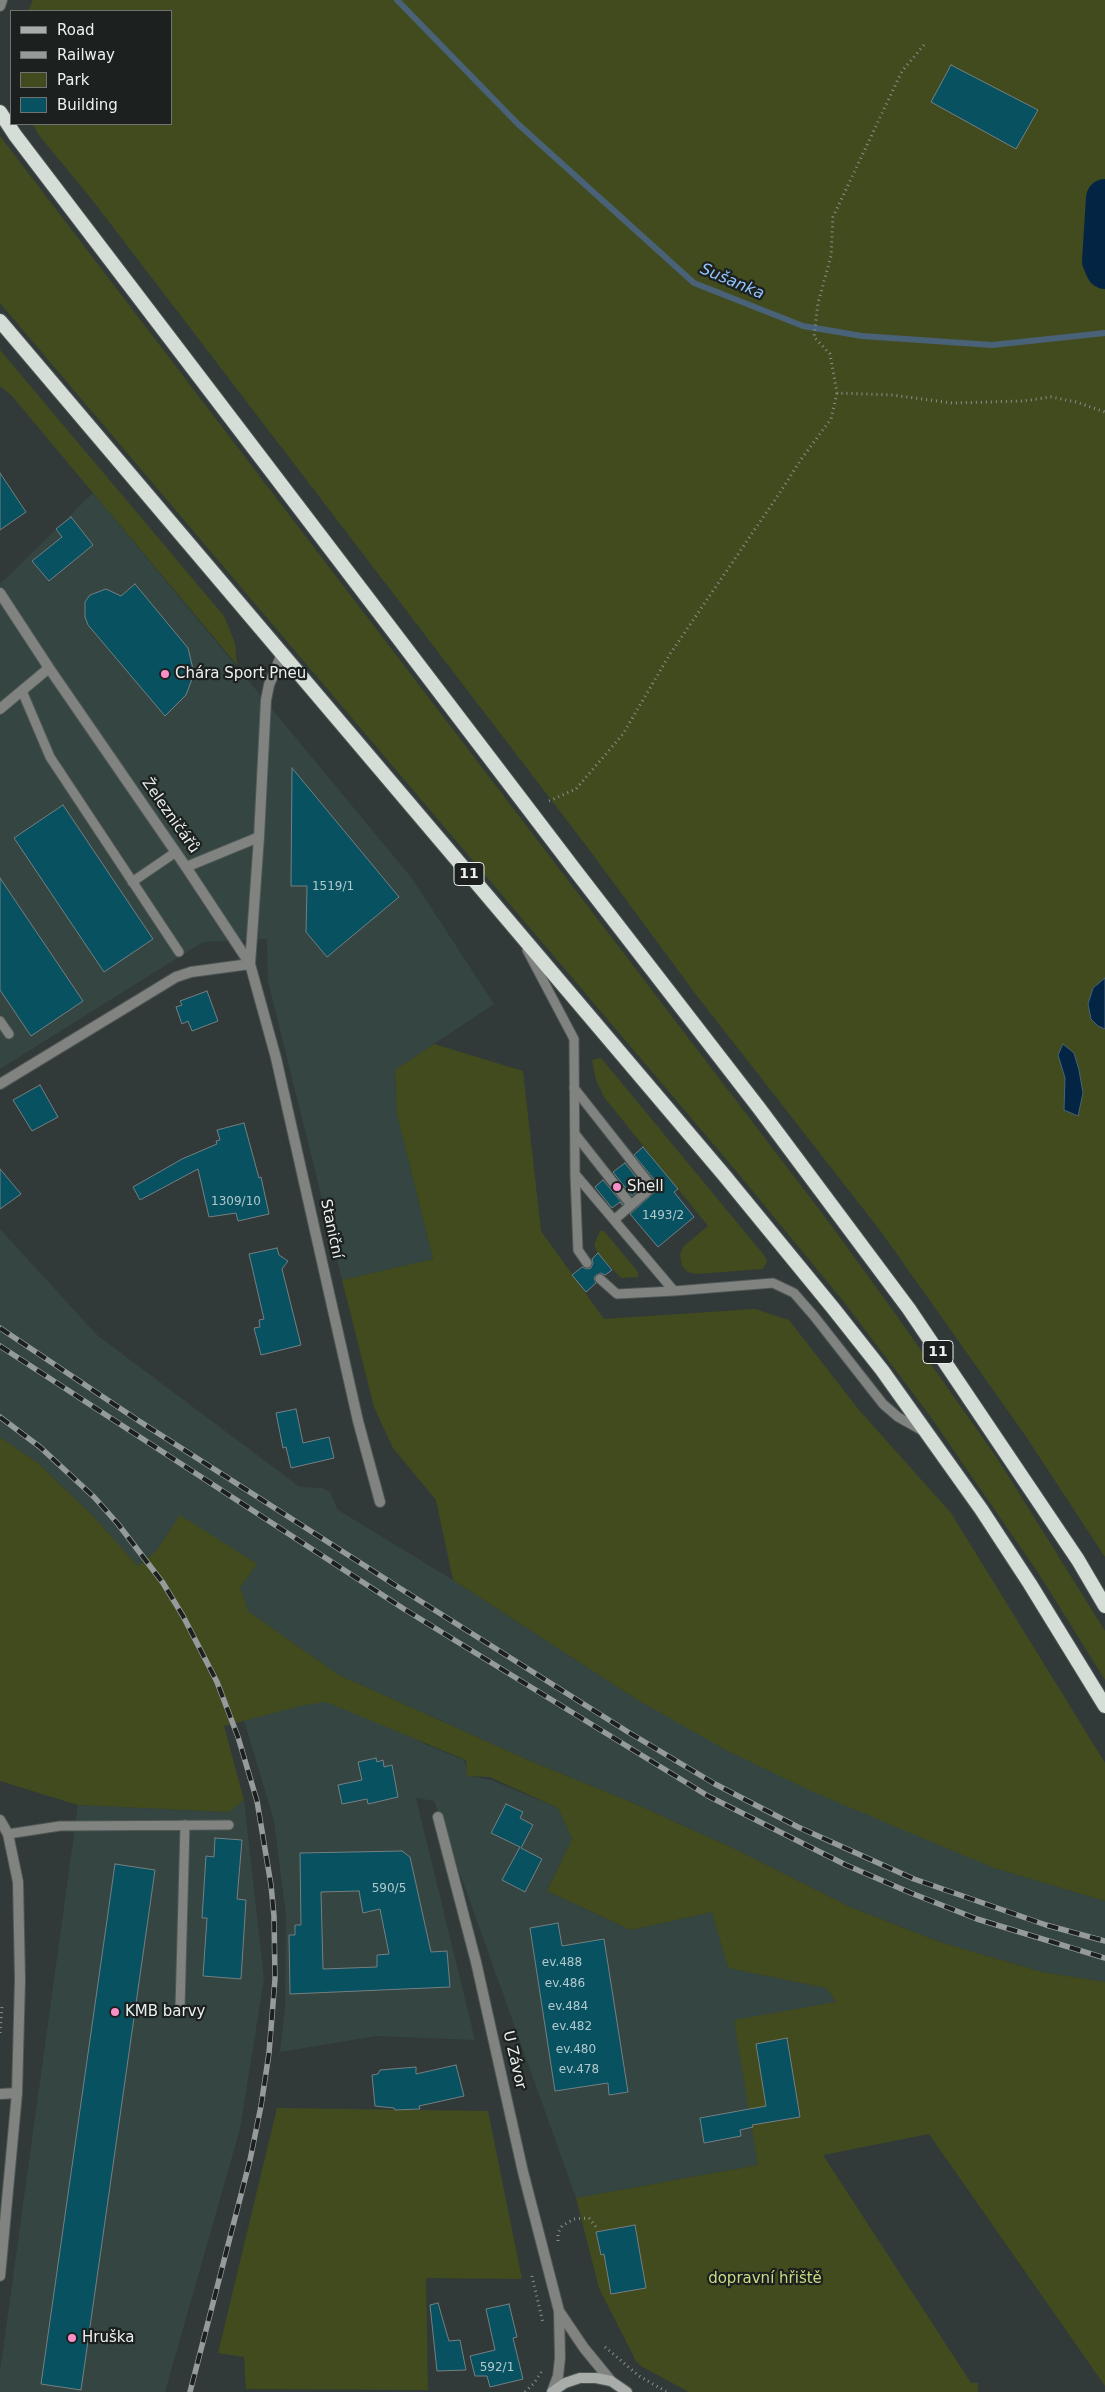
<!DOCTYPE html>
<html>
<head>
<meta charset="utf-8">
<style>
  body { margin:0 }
  #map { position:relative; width:1105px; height:2392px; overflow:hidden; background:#313a38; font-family:"DejaVu Sans",sans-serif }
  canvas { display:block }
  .legend { position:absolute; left:10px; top:10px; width:162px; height:115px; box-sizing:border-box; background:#1c201f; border:1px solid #6f7473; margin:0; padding:6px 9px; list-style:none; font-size:15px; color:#ebf1f0 }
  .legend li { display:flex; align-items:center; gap:10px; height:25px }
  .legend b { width:25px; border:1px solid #6f7473 }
</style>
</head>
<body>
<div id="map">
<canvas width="1105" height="2392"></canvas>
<ul class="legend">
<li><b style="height:6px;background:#a8ada9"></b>Road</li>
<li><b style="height:6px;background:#949b9a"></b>Railway</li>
<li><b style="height:14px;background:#424b1e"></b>Park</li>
<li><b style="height:14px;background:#085161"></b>Building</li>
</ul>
</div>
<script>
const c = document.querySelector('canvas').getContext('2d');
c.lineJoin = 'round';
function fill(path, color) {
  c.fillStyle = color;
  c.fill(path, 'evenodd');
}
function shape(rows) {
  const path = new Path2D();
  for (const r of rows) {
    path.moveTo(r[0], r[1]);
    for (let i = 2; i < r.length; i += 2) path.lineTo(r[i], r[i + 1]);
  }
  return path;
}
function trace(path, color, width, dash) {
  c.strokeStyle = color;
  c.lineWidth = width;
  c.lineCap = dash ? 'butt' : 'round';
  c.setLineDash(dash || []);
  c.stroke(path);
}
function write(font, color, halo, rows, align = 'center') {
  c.font = font + ' "DejaVu Sans",sans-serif';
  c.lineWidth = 4.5;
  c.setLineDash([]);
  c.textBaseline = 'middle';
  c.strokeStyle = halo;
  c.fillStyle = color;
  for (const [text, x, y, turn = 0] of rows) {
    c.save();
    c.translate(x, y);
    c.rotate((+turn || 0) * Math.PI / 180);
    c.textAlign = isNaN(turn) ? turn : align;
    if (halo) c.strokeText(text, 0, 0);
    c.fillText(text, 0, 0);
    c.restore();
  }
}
fill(shape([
  [93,493,411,877,494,1004,395,1070,397,1114,433,1259,342,1280,268,981,267,939,203,942,0,1069,0,584],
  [0,1229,97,1335,300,1487,322,1488,330,1492,338,1510,453,1580,636,1699,994,1868,1105,1901,1105,1982,1042,1972,940,1942,848,1906,737,1850,631,1802,528,1760,339,1675,249,1612,240,1588,257,1564,180,1516,157,1550,138,1566,93,1516,39,1464,0,1437],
  [316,1686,427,1745,464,1760,468,1776,491,1780,558,1808,572,1839,547,1891,631,1930,712,1912,728,1968,826,1988,836,2002,750,2109,758,2165,576,2198,434,1801,416,1798,475,2040,376,2036,280,2052,285,2008,286,1915,274,1821,240,1707],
  [244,1800,264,1979,240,2129,165,2392,0,2392,0,2372,78,1805,229,1812]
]), '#344542');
fill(shape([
  [33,0,1105,0,1105,978,1101,980,1098,1026,1105,1029,1105,1557,1025,1435,882,1233,694,992,588,848,90,197,38,134,33,124,171,124,171,11,28,11],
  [0,136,828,1221,894,1312,997,1458,1105,1631,1105,1680,1039,1574,928,1413,844,1302,737,1172,0,303],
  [0,350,224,616,235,643,237,665,12,396,0,386],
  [434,1044,523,1071,541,1231,604,1319,755,1309,789,1320,859,1410,951,1513,1105,1763,1105,1901,994,1868,813,1792,726,1750,636,1699,453,1580,436,1500,393,1448,374,1407,342,1280,433,1259,397,1114,395,1070],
  [601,1058,764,1255,767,1261,763,1269,696,1274,688,1272,682,1266,680,1254,684,1246,708,1226,604,1097,596,1080,592,1060],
  [600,1231,604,1231,638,1272,638,1277,621,1278,598,1253,594,1245],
  [0,1437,39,1464,93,1516,138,1566,157,1550,180,1515,257,1564,240,1588,249,1612,339,1675,528,1760,631,1802,737,1850,848,1906,940,1942,1042,1972,1105,1982,1105,2386,929,2134,823,2155,971,2383,978,2383,978,2392,689,2392,641,2366,636,2361,599,2288,576,2198,758,2165,734,2020,836,2002,826,1988,728,1968,712,1912,631,1930,547,1891,572,1839,558,1808,490,1777,467,1776,466,1760,326,1702,300,1706,224,1726,244,1800,229,1812,78,1805,0,1781],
  [277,2108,488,2111,522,2279,426,2278,428,2390,246,2389,244,2357,218,2353]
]), '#424b1e');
const water = shape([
  [1090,205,1105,230,1105,246,1086,251,1090,205],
  [1105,978,1105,1029,1098,1026,1091,1019,1088,1004,1093,988,1105,978],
  [1063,1044,1074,1053,1079,1070,1083,1093,1078,1116,1064,1110,1065,1078,1058,1055,1063,1044]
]);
fill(water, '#032543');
trace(water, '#496277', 1);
trace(shape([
  [397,0,518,124,694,283,803,326,862,336,992,345,1105,333]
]), '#496277', 6);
trace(shape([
  [1105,198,1101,261,1105,270]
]), '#032543', 38);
const building = shape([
  [951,65,1038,110,1016,149,931,102,951,65],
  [0,473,26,512,0,530,0,473],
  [71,517,93,545,49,581,32,561,62,537,56,529,71,517],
  [135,584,188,648,193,669,192,679,186,695,165,716,88,625,85,617,85,602,90,595,106,589,121,596,135,584],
  [292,768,399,897,327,957,306,932,307,886,291,886,292,768],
  [63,805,153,939,104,972,14,838,63,805],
  [0,878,83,1001,31,1036,0,990,0,878],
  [207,991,218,1021,192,1031,188,1021,182,1024,176,1007,182,1005,180,1001,207,991],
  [40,1085,58,1117,32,1131,13,1100,40,1085],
  [244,1123,259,1178,261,1177,269,1214,238,1221,236,1213,209,1217,198,1169,140,1200,133,1187,182,1159,217,1144,216,1141,220,1140,217,1130,244,1123],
  [643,1147,678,1189,674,1192,694,1217,658,1247,630,1214,658,1189,657,1183,634,1155,643,1147],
  [625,1163,643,1186,632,1196,613,1172,625,1163],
  [0,1169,21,1194,0,1209,0,1169],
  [603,1180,623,1204,622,1205,620,1202,612,1208,595,1187,603,1180],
  [277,1248,279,1255,288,1261,282,1269,301,1345,261,1355,254,1328,260,1327,259,1320,264,1319,249,1254,277,1248],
  [598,1253,612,1270,605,1275,601,1273,596,1275,594,1278,596,1283,586,1292,572,1275,582,1267,587,1269,591,1268,593,1263,592,1259,598,1253],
  [296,1409,303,1443,329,1437,334,1458,291,1468,286,1447,283,1448,276,1413,296,1409],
  [376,1758,377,1762,383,1760,384,1767,392,1765,398,1797,368,1804,367,1799,342,1804,338,1785,362,1780,358,1762,376,1758],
  [506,1804,523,1812,520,1818,533,1825,521,1848,542,1859,525,1892,502,1880,520,1847,491,1833,506,1804],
  [215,1838,242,1840,237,1899,246,1900,241,1979,203,1976,207,1918,202,1918,206,1856,214,1857,215,1838],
  [402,1851,410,1857,431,1952,447,1951,450,1987,290,1994,289,1935,295,1935,295,1925,301,1925,300,1853,402,1851],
  [359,1891,363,1913,380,1909,389,1954,377,1955,377,1967,323,1969,321,1892,359,1891],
  [115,1864,155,1870,81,2390,41,2384,115,1864],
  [558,1923,562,1946,604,1939,628,2092,609,2095,608,2083,555,2091,530,1928,558,1923],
  [787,2038,800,2117,752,2125,753,2127,740,2130,741,2136,704,2143,700,2118,766,2106,756,2044,787,2038],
  [456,2065,464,2096,419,2106,420,2109,395,2110,394,2108,375,2106,372,2075,378,2074,380,2070,416,2067,416,2074,456,2065],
  [635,2225,646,2288,611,2294,604,2254,601,2255,596,2232,635,2225],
  [438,2303,449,2341,460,2340,466,2370,437,2371,430,2305,438,2303],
  [509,2304,517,2337,513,2338,523,2379,490,2387,487,2376,475,2376,470,2356,495,2350,486,2309,509,2304]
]);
fill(building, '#085161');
trace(building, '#757f82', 1);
const service = shape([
  [22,691,50,757,179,952],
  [132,882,176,852],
  [527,950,574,1039,575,1174,674,1291,773,1283,794,1293,814,1316,883,1404,898,1417,923,1431],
  [0,1021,9,1034],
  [574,1088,652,1187,614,1220],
  [575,1134,631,1205],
  [575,1174,578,1250,587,1263],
  [600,1279,617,1294,674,1291],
  [8,1834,60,1826,229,1825],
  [180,2008,185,1825]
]);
const minor = shape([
  [0,6,2,0],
  [0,593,49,668],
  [0,709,49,668,186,867,259,837,266,700,269,685,282,654],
  [259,837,250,964,276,1058,358,1421,380,1502],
  [0,1084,176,977,191,972,250,964,186,867],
  [438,1817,476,1962,523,2172,559,2311,560,2358,558,2376,552,2392],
  [0,2094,17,2093],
  [559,2311,584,2348,611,2381]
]);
const tertiary = shape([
  [0,1820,8,1834,18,1882,20,1979,17,2093,0,2276]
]);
const secondary = shape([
  [552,2392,565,2383,580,2378,596,2378,611,2381,627,2392]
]);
const trunk = shape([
  [0,112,15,135,575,870,759,1108,909,1309,1078,1560,1105,1606],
  [0,321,724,1175,833,1308,882,1370,981,1509,1030,1584,1105,1706]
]);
trace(service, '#4f5755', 11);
trace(minor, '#4f5755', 12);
trace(tertiary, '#4f5755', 12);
trace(secondary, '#4f5755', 12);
trace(trunk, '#4f5755', 16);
trace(shape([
  [924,45,902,71,833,217,831,256,818,303,814,337,830,354,837,393,892,395,952,403,1023,401,1051,397,1076,402,1105,412],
  [549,801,576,789,623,734,670,654,779,494,802,458,831,419,837,393],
  [0,2033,2,2007],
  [558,2241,558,2233,562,2226,574,2219,589,2218,596,2227],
  [532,2276,543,2323],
  [605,2347,639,2376,667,2392],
  [525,2392,534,2383,542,2371]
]), '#88908f', 3, [1, 4]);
trace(service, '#808380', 9);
trace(minor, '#808380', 10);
trace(tertiary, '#808380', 10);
trace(secondary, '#a8ada9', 10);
trace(trunk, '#d5ddd7', 14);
const rail = shape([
  [0,1328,139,1421,398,1587,628,1732,715,1784,798,1827,914,1879,1046,1925,1105,1941],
  [0,1346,404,1609,708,1796,846,1865,911,1893,977,1919,1105,1958],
  [0,1417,40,1447,94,1497,118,1524,163,1583,183,1616,217,1682,238,1737,257,1801,271,1885,274,1916,275,1979,269,2053,261,2106,250,2160,190,2392]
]);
trace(rail, '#949b9a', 5.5);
trace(rail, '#1c201f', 4, [11]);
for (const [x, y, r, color] of [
  [165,674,5,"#f98fc8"],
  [617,1187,5,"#f98fc8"],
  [115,2012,5,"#f98fc8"],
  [72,2338,5,"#f98fc8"]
]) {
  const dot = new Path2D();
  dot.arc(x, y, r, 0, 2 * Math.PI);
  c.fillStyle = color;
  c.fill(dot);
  trace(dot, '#1c201f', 2);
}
write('12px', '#b2c9cc', null, [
  ["1519/1",333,887],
  ["1309/10",236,1202],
  ["1493/2",663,1216],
  ["590/5",389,1889],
  ["ev.488",562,1963],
  ["ev.486",565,1984],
  ["ev.484",568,2007],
  ["ev.482",572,2027],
  ["ev.480",576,2050],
  ["ev.478",579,2070],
  ["592/1",497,2368]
]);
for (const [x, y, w] of [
  [469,874,30],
  [938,1352,30]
]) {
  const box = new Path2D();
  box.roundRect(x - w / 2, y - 11.5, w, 23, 4);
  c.fillStyle = '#1c201f';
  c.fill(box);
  trace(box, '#ebf1f0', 1);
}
write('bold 14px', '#ebf1f0', null, [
  ["11",469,874],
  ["11",938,1352]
]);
write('15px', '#ebf1f0', '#1c201f', [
  ["Chára Sport Pneu",175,674],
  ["Shell",627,1187],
  ["KMB barvy",125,2012],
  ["Hruška",82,2338]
], 'left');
write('15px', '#ebf1f0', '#1c201f', [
  ["Železničářů",170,816,55],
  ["Staniční",331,1229,78],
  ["U Závor",514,2060,77]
]);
write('15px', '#c8dc83', '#1c201f', [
  ["dopravní hřiště",765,2279]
]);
write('italic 16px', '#91c4fa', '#1c201f', [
  ["Sušanka",732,282,23]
]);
</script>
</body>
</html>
